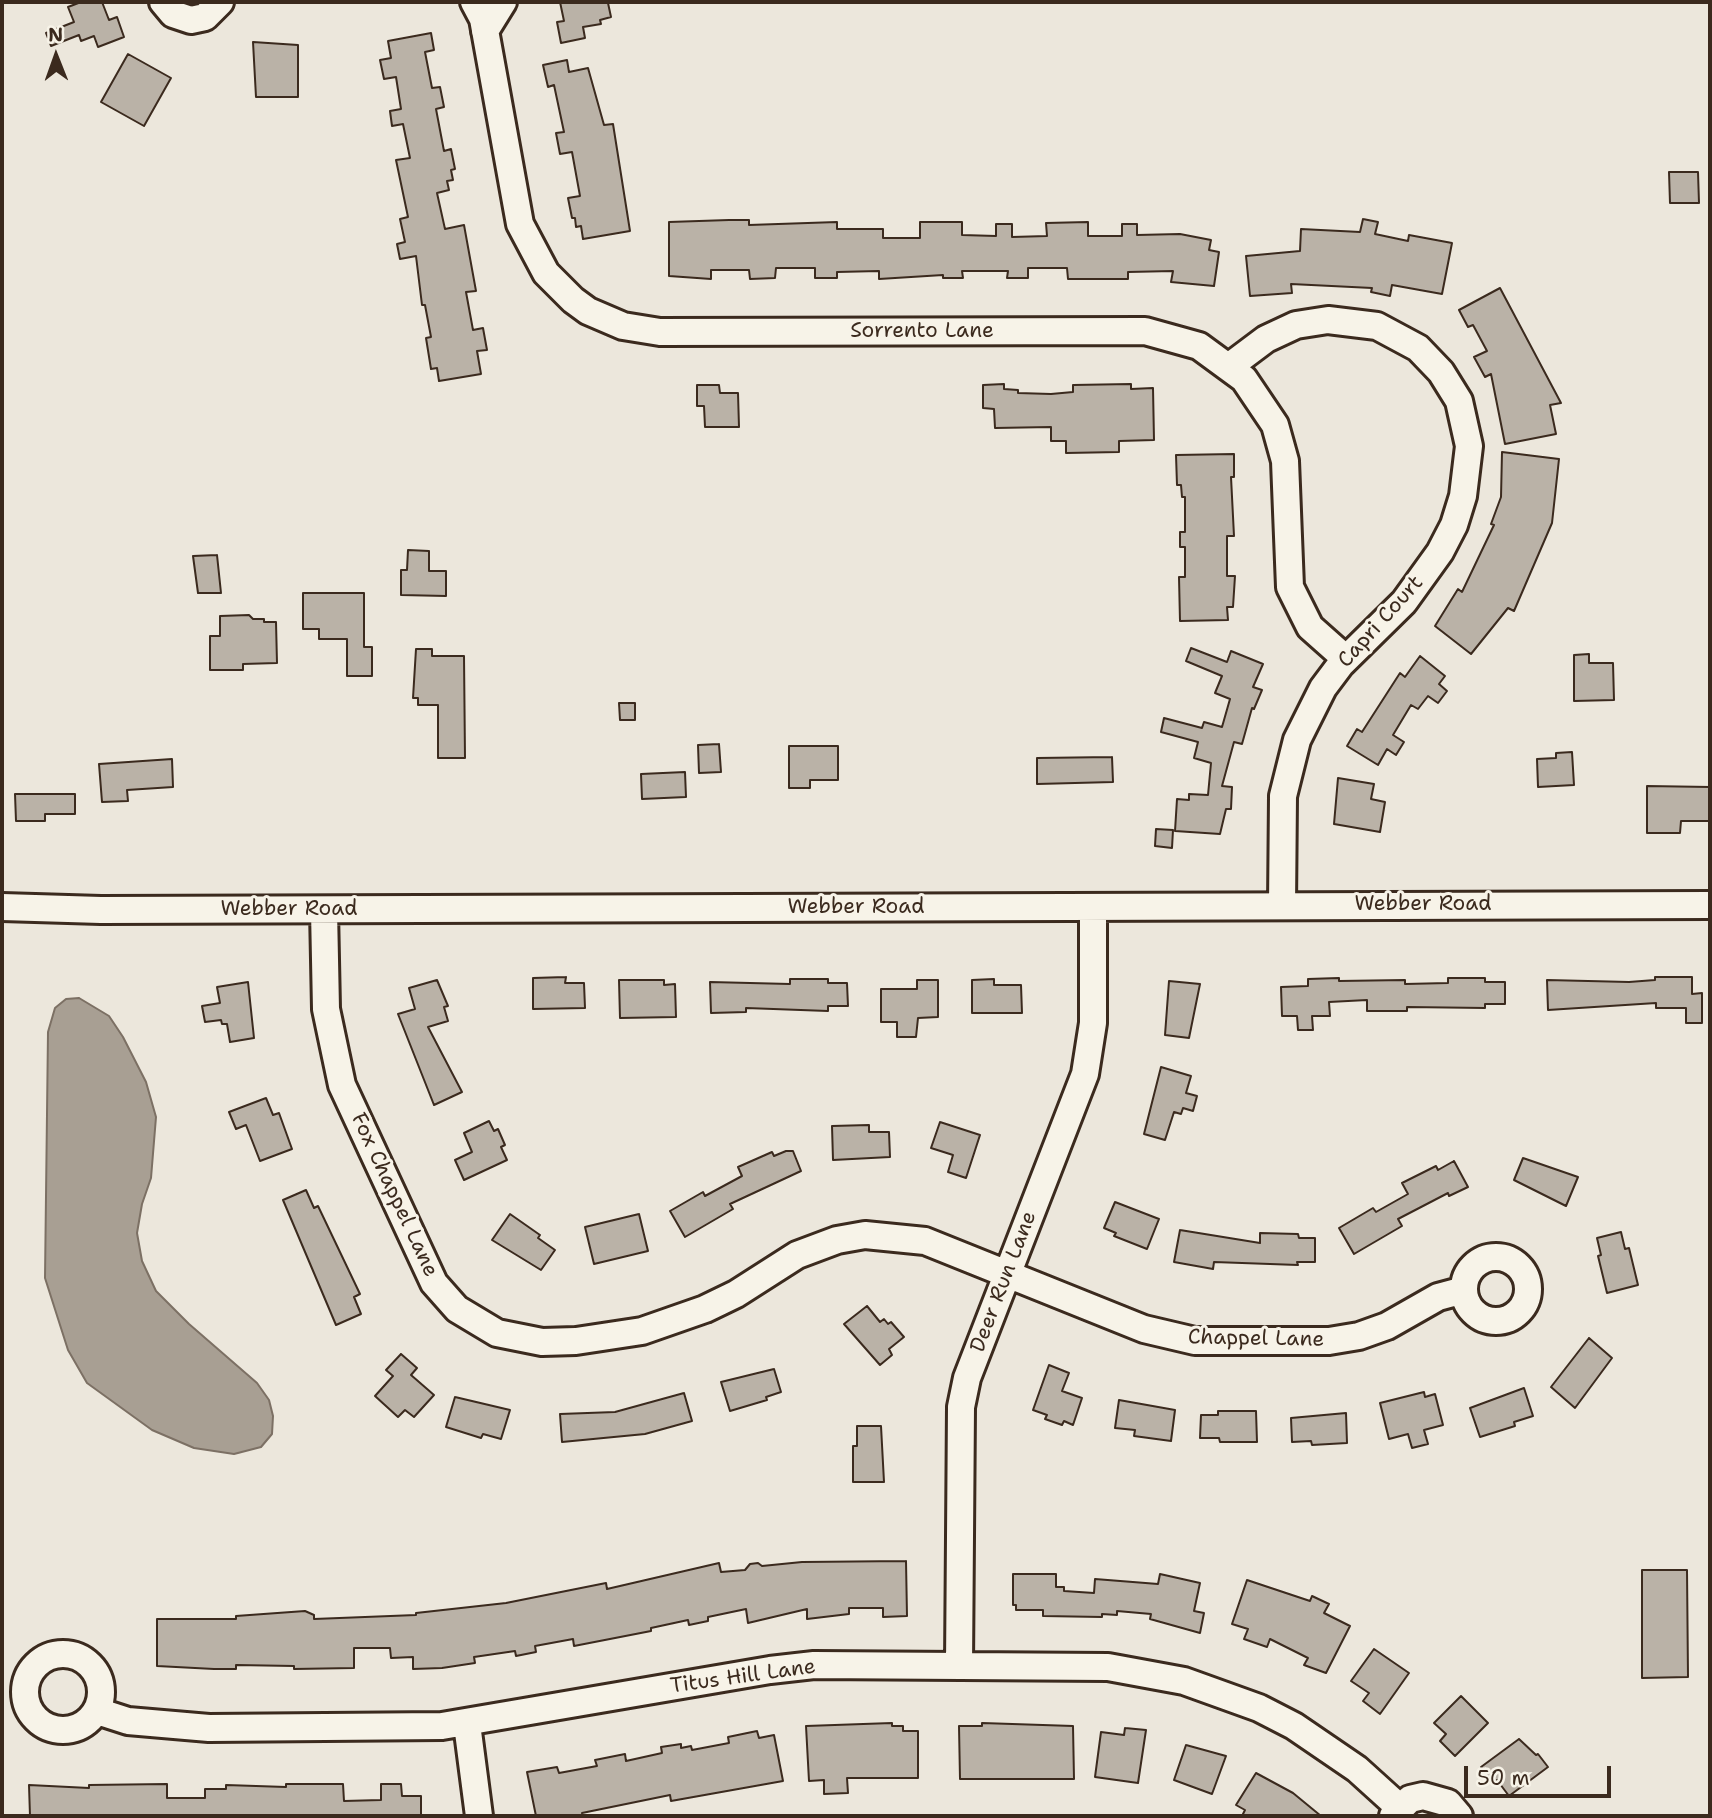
<!DOCTYPE html>
<html>
<head>
<meta charset="utf-8">
<style>
  body { margin:0 }
  #map { position:relative; width:1712px; height:1818px; overflow:hidden; background:#ece7dc; font-family:"Shantell Sans",sans-serif }
  canvas { display:block }
  .frame { position:absolute; inset:0; border:4px solid #3b2a1e; pointer-events:none }
  .north { position:absolute; left:21px; top:21px; width:70px; height:70px; -webkit-text-stroke:5px #f7f3e8; paint-order:stroke; rotate:359deg; font-size:19px; font-weight:700; line-height:28px; text-align:center; color:#3b2a1e }
  .north::after { content:''; display:block; margin:auto; width:24px; height:32px; background:#3b2a1e; clip-path:polygon(50% 0,100% 100%,50% 72%,0 100%) }
  .scale { position:absolute; left:1464px; top:1766px; width:147px; height:32px; box-sizing:border-box; border:4px solid #3b2a1e; border-top:0; padding-left:9px; font-size:21px; line-height:24px; white-space:nowrap; color:#3b2a1e; -webkit-text-stroke:5px #f7f3e8; paint-order:stroke }
</style>
</head>
<body>
<div id="map">
<canvas width="1712" height="1818"></canvas>
<div class="frame"></div>
<div class="north">N</div>
<div class="scale">50 m</div>
</div>
<script>
const c = document.querySelector('canvas').getContext('2d');
c.lineJoin = 'round';
function fill(path, color) {
  c.fillStyle = color;
  c.fill(path, 'evenodd');
}
function shape(rows) {
  const path = new Path2D();
  for (const r of rows) {
    if (r.length === 3) {
      path.moveTo(r[0] + r[2], r[1]);
      path.arc(r[0], r[1], r[2], 0, 2 * Math.PI);
      continue;
    }
    path.moveTo(r[0], r[1]);
    for (let i = 2; i < r.length; i += 2) path.lineTo(r[i], r[i + 1]);
  }
  return path;
}
function trace(path, color, width, dash) {
  c.strokeStyle = color;
  c.lineWidth = width;
  c.lineCap = dash ? 'butt' : 'round';
  c.setLineDash(dash || []);
  c.stroke(path);
}
function write(font, color, halo, rows, align = 'center') {
  c.font = font + ' "Shantell Sans",sans-serif';
  c.lineWidth = 6;
  c.setLineDash([]);
  c.textBaseline = 'middle';
  c.strokeStyle = halo;
  c.fillStyle = color;
  for (const [text, x, y, turn = 0] of rows) {
    c.save();
    c.translate(x, y);
    c.rotate((+turn || 0) * Math.PI / 180);
    c.textAlign = isNaN(turn) ? turn : align;
    if (halo) c.strokeText(text, 0, 0);
    c.fillText(text, 0, 0);
    c.restore();
  }
}
const water = shape([
  [79,998,109,1016,123,1037,146,1082,156,1117,151,1178,142,1204,137,1233,142,1261,156,1291,189,1324,257,1383,269,1400,273,1416,272,1434,261,1447,234,1454,194,1448,152,1430,87,1383,68,1350,45,1278,48,1032,55,1008,66,999,79,998]
]);
fill(water, '#a89f93');
trace(water, '#7c7064', 2);
const building = shape([
  [81,2,102,2,109,20,117,17,124,37,98,47,94,36,81,41,79,35,51,46,46,33,74,22,68,7,81,2],
  [560,2,608,3,611,17,600,20,601,24,583,27,585,38,561,43,557,22,564,21,560,2],
  [431,33,434,50,425,52,432,88,440,87,444,107,436,109,444,151,451,149,455,169,451,170,453,180,447,181,449,190,437,193,445,229,464,225,476,291,466,292,473,330,483,328,487,350,477,351,481,374,439,381,437,368,431,369,426,338,431,337,425,305,422,305,416,256,400,259,397,244,405,242,400,219,408,217,396,160,410,158,403,124,392,126,390,111,401,109,396,77,384,79,380,60,391,58,388,41,431,33],
  [253,42,298,45,298,97,256,97,253,42],
  [128,54,171,78,144,126,101,102,128,54],
  [567,60,569,72,588,68,604,125,613,124,630,231,583,239,581,226,576,227,575,218,572,218,568,198,580,196,572,152,560,154,556,133,564,132,554,85,548,87,543,65,567,60],
  [1669,172,1698,172,1699,203,1670,203,1669,172],
  [1363,219,1378,222,1375,234,1408,241,1409,235,1452,243,1442,294,1392,285,1390,296,1371,292,1372,288,1291,284,1292,293,1250,296,1246,256,1300,251,1301,229,1360,232,1363,219],
  [729,220,749,220,749,225,837,222,837,229,883,229,883,238,920,238,920,222,962,222,962,235,996,236,996,224,1012,224,1012,237,1047,236,1046,223,1088,222,1088,236,1122,236,1122,224,1137,224,1137,235,1180,234,1211,240,1209,250,1219,252,1214,286,1171,282,1173,271,1128,272,1128,279,1068,279,1067,268,1028,268,1028,278,1007,278,1008,271,962,271,963,278,943,278,943,275,879,279,879,271,837,272,837,278,815,278,815,268,776,268,775,278,750,279,749,270,711,270,711,279,669,276,669,222,729,220],
  [1500,288,1561,403,1550,405,1556,434,1505,444,1491,374,1485,377,1474,357,1487,351,1473,325,1468,327,1459,310,1500,288],
  [1004,384,1004,389,1018,390,1018,393,1051,394,1073,392,1073,385,1131,384,1131,389,1153,388,1154,440,1119,441,1119,452,1066,453,1066,441,1051,441,1051,427,995,428,994,409,983,408,983,385,1004,384],
  [697,385,719,385,720,393,738,393,739,427,705,427,704,406,697,406,697,385],
  [1502,452,1559,459,1552,523,1514,611,1508,608,1471,654,1435,626,1458,589,1462,592,1494,525,1491,524,1501,497,1502,452],
  [1234,454,1234,477,1231,477,1234,536,1227,536,1227,576,1235,576,1233,607,1227,607,1228,620,1180,621,1179,577,1185,577,1185,547,1180,547,1180,532,1185,532,1185,497,1182,497,1181,485,1177,485,1176,455,1234,454],
  [408,550,429,551,429,571,446,571,446,596,401,595,401,570,407,570,408,550],
  [217,555,221,593,198,593,193,556,217,555],
  [303,593,364,593,364,647,372,647,372,676,347,676,347,639,319,639,319,629,303,629,303,593],
  [249,615,253,619,264,619,264,622,276,622,277,663,243,664,243,670,210,670,210,636,220,636,220,616,249,615],
  [1191,648,1227,662,1231,651,1263,664,1253,687,1262,690,1254,709,1252,708,1242,744,1234,742,1222,786,1232,787,1231,809,1226,809,1220,834,1175,831,1177,799,1189,800,1189,794,1208,795,1211,763,1194,758,1198,742,1161,732,1164,718,1202,728,1204,722,1222,727,1230,699,1215,693,1222,676,1186,661,1191,648],
  [416,649,432,649,432,656,464,656,465,758,438,758,438,705,418,705,418,698,413,698,416,649],
  [1589,654,1589,663,1613,663,1614,700,1574,701,1574,655,1589,654],
  [1420,656,1445,676,1439,684,1447,691,1438,703,1428,696,1418,709,1411,705,1393,735,1404,742,1396,755,1387,749,1378,765,1347,746,1357,729,1362,732,1400,673,1405,677,1420,656],
  [619,703,635,703,635,720,620,720,619,703],
  [719,744,721,772,699,773,698,745,719,744],
  [789,746,838,746,838,780,810,780,810,788,789,788,789,746],
  [1572,752,1574,785,1538,787,1537,759,1556,758,1556,753,1572,752],
  [1112,757,1113,782,1037,784,1037,758,1112,757],
  [172,759,173,787,127,790,128,801,102,802,99,764,172,759],
  [685,772,686,797,642,799,641,774,685,772],
  [1338,778,1374,784,1371,799,1385,802,1380,832,1334,824,1338,778],
  [1647,786,1710,787,1710,821,1681,821,1680,833,1647,833,1647,786],
  [15,794,75,794,75,814,45,814,45,821,16,821,15,794],
  [1156,829,1173,830,1172,848,1155,846,1156,829],
  [566,977,565,983,584,983,585,1008,533,1009,533,978,566,977],
  [1655,977,1692,977,1692,994,1702,993,1702,1023,1686,1023,1686,1008,1656,1008,1656,1003,1548,1010,1547,980,1629,982,1655,980,1655,977],
  [1339,978,1339,981,1405,980,1405,984,1448,983,1448,978,1485,978,1485,982,1505,982,1505,1004,1485,1004,1485,1008,1407,1007,1407,1011,1367,1011,1367,1000,1329,1002,1330,1016,1312,1016,1313,1030,1298,1030,1297,1016,1282,1016,1281,987,1308,986,1308,979,1339,978],
  [790,979,828,979,828,983,847,983,848,1006,828,1006,828,1011,746,1008,746,1012,711,1013,710,982,790,984,790,979],
  [994,979,994,985,1021,985,1022,1013,972,1013,972,980,994,979],
  [437,980,448,1006,444,1007,448,1021,428,1027,462,1092,434,1105,398,1014,415,1009,409,988,437,980],
  [619,980,664,980,664,985,675,984,676,1017,620,1018,619,980],
  [917,980,938,980,938,1017,918,1018,916,1037,897,1037,897,1022,881,1022,881,989,917,989,917,980],
  [1169,981,1200,984,1189,1038,1165,1035,1169,981],
  [248,982,254,1038,230,1042,227,1024,222,1024,221,1020,205,1022,202,1006,220,1003,217,987,248,982],
  [1161,1067,1191,1076,1186,1093,1197,1096,1193,1111,1183,1108,1181,1114,1174,1112,1165,1140,1144,1134,1161,1067],
  [266,1098,273,1115,279,1113,292,1149,260,1161,246,1125,236,1129,229,1112,266,1098],
  [489,1121,494,1131,498,1129,505,1145,501,1147,507,1160,464,1180,455,1160,472,1152,464,1133,489,1121],
  [940,1122,980,1135,966,1178,948,1172,953,1155,931,1148,940,1122],
  [869,1125,869,1132,889,1132,890,1157,833,1160,832,1126,869,1125],
  [786,1151,793,1151,801,1171,730,1204,733,1209,685,1237,670,1211,703,1192,705,1196,742,1176,738,1167,772,1152,774,1156,786,1151],
  [1523,1158,1578,1177,1566,1206,1514,1180,1523,1158],
  [1454,1161,1468,1187,1449,1196,1448,1193,1398,1219,1402,1226,1354,1254,1339,1228,1373,1208,1376,1212,1408,1194,1402,1183,1436,1166,1438,1170,1454,1161],
  [306,1190,314,1208,318,1206,360,1294,354,1297,361,1314,336,1325,283,1200,306,1190],
  [1115,1202,1159,1219,1147,1249,1114,1236,1116,1233,1104,1228,1115,1202],
  [510,1214,540,1235,538,1238,555,1250,541,1270,492,1240,510,1214],
  [639,1214,648,1251,594,1264,585,1227,639,1214],
  [1180,1230,1260,1243,1260,1233,1298,1234,1299,1238,1315,1238,1315,1262,1297,1262,1298,1265,1214,1262,1213,1269,1174,1262,1180,1230],
  [1621,1232,1625,1249,1629,1248,1638,1285,1607,1293,1598,1256,1601,1255,1597,1238,1621,1232],
  [867,1306,880,1322,884,1319,888,1324,891,1322,904,1337,889,1349,892,1355,880,1365,844,1324,867,1306],
  [1589,1338,1612,1358,1575,1408,1551,1387,1589,1338],
  [401,1354,417,1368,411,1375,434,1395,414,1417,405,1410,398,1417,375,1396,393,1376,386,1370,401,1354],
  [1049,1365,1069,1373,1062,1391,1082,1398,1073,1425,1064,1421,1062,1425,1045,1419,1047,1415,1033,1410,1049,1365],
  [774,1369,781,1392,766,1397,767,1400,730,1411,721,1382,774,1369],
  [1524,1388,1533,1416,1514,1422,1515,1426,1480,1437,1470,1408,1524,1388],
  [1424,1392,1425,1397,1435,1394,1443,1425,1424,1430,1428,1444,1412,1448,1408,1434,1389,1439,1380,1403,1424,1392],
  [684,1393,692,1421,645,1434,562,1442,560,1414,615,1412,684,1393],
  [455,1397,510,1410,501,1439,483,1434,481,1438,446,1427,455,1397],
  [1119,1400,1175,1410,1171,1441,1134,1436,1135,1430,1115,1428,1119,1400],
  [1218,1411,1256,1411,1257,1442,1220,1442,1219,1438,1200,1438,1201,1415,1218,1415,1218,1411],
  [1346,1413,1347,1443,1312,1445,1311,1441,1292,1442,1291,1418,1346,1413],
  [857,1426,881,1426,884,1482,853,1482,853,1446,857,1446,857,1426],
  [906,1561,907,1616,883,1617,883,1608,849,1608,849,1614,807,1619,807,1609,748,1623,746,1609,708,1617,708,1621,689,1625,688,1620,651,1628,651,1631,574,1646,573,1639,535,1646,536,1652,516,1656,515,1651,474,1657,475,1663,442,1668,413,1669,413,1657,391,1658,390,1648,354,1648,354,1668,294,1669,294,1666,236,1665,236,1669,214,1669,157,1666,157,1619,236,1619,236,1616,305,1611,314,1615,314,1619,416,1615,416,1613,506,1603,606,1583,607,1589,719,1563,721,1572,745,1570,750,1564,758,1563,762,1566,802,1562,906,1561],
  [1642,1570,1687,1570,1688,1677,1642,1678,1642,1570],
  [1013,1574,1056,1574,1056,1587,1064,1587,1064,1591,1094,1593,1095,1579,1158,1584,1160,1574,1200,1583,1194,1611,1204,1613,1200,1633,1150,1619,1151,1614,1117,1611,1117,1615,1102,1614,1102,1617,1043,1616,1043,1610,1016,1610,1016,1605,1013,1605,1013,1574],
  [1247,1580,1310,1601,1312,1596,1329,1604,1324,1613,1350,1626,1326,1673,1304,1665,1308,1658,1270,1639,1267,1647,1244,1639,1248,1629,1232,1624,1247,1580],
  [1374,1649,1409,1673,1380,1714,1363,1701,1369,1693,1351,1681,1374,1649],
  [1461,1696,1488,1723,1455,1756,1440,1741,1446,1734,1434,1723,1461,1696],
  [892,1723,892,1726,903,1726,903,1731,918,1731,918,1778,847,1778,848,1793,824,1794,824,1780,809,1781,806,1726,892,1723],
  [982,1723,1073,1726,1074,1779,960,1779,959,1726,982,1726,982,1723],
  [1125,1728,1146,1730,1138,1783,1095,1777,1101,1732,1124,1735,1125,1728],
  [757,1731,759,1738,774,1735,783,1781,671,1801,670,1795,582,1813,583,1816,536,1816,527,1772,557,1767,559,1773,597,1766,595,1760,625,1754,626,1761,662,1753,661,1747,681,1744,681,1748,691,1746,692,1750,729,1743,728,1737,757,1731],
  [1519,1739,1536,1755,1538,1754,1548,1767,1509,1796,1497,1780,1493,1783,1481,1767,1519,1739],
  [1186,1745,1226,1756,1212,1794,1174,1780,1186,1745],
  [1256,1773,1293,1793,1321,1816,1242,1816,1245,1810,1236,1805,1256,1773],
  [167,1784,167,1798,205,1798,205,1789,226,1789,226,1785,286,1787,286,1784,343,1784,344,1801,381,1800,381,1784,401,1784,402,1796,421,1796,421,1816,30,1816,29,1785,89,1788,89,1785,167,1784]
]);
fill(building, '#bab2a7');
trace(building, '#3b2a1e', 2);
const minor = shape([
  [163,2,173,14,191,20,205,17,220,2],
  [474,2,483,19,520,224,546,273,573,300,588,311,623,326,660,332,1145,331,1199,346,1244,379,1275,425,1285,461,1290,587,1310,627,1346,659],
  [485,31,503,2],
  [1230,366,1266,339,1296,325,1328,320,1377,326,1418,348,1441,372,1459,401,1469,446,1463,496,1454,525,1440,552,1404,602,1341,664,1323,688,1297,740,1283,796,1282,906],
  [2,907,101,910,1710,905],
  [324,910,326,1009,342,1085,434,1283,457,1309,497,1333,542,1342,576,1341,642,1331,705,1309,736,1294,797,1255,837,1240,865,1235,925,1241,1144,1329,1195,1341,1329,1341,1359,1336,1387,1326,1438,1297,1464,1290],
  [1496,1289,32],
  [63,1692,38],
  [959,1666,961,1407,967,1378,1085,1074,1093,1023,1093,907],
  [97,1711,128,1721,209,1728,442,1726,770,1670,814,1665,1108,1667,1184,1681,1259,1708,1294,1726,1357,1769,1399,1807],
  [467,1724,479,1816],
  [1393,1816,1410,1799,1423,1796,1448,1803,1459,1816]
]);
trace(minor, '#3b2a1e', 32);
trace(minor, '#f7f3e8', 26);
write('21px', '#3b2a1e', '#f7f3e8', [
  ["Sorrento Lane",922,332],
  ["Capri Court",1381,622,-48],
  ["Webber Road",1423,905],
  ["Webber Road",856,908],
  ["Webber Road",289,910],
  ["Fox Chappel Lane",394,1195,65],
  ["Deer Run Lane",1004,1282,-69],
  ["Chappel Lane",1256,1339,1],
  ["Titus Hill Lane",743,1677,-8]
]);
</script>
</body>
</html>
